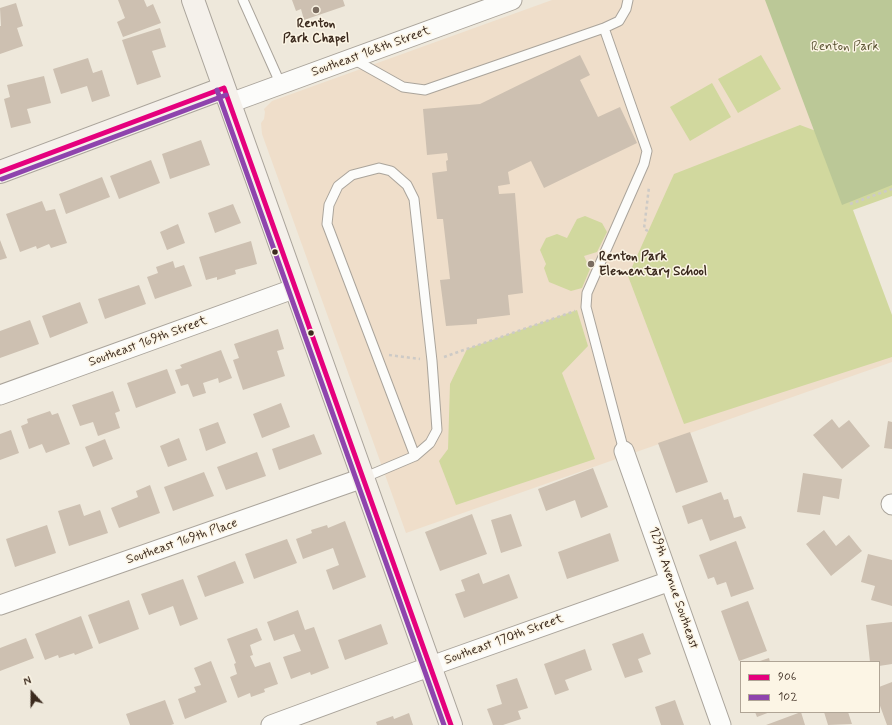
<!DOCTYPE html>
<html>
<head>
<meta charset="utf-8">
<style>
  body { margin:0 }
  #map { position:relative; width:892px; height:725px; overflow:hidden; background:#eee8db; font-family:Mynerve,sans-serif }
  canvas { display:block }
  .legend { position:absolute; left:740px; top:661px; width:140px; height:52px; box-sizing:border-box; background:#fcf5e5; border:1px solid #afa495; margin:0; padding:5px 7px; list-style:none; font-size:12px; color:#3b2a1e }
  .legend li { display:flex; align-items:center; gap:8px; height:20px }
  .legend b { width:20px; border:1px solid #afa495 }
  .north { position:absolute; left:12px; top:673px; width:40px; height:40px; -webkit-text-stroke:3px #fcf5e5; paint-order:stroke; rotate:339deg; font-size:11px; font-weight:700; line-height:16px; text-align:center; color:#3b2a1e }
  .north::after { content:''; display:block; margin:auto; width:14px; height:18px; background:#3b2a1e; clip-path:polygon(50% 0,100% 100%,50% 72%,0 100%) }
</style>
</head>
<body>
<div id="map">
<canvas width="892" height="725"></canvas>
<ul class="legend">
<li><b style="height:5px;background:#e5007d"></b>906</li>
<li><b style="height:5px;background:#8e44ad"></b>102</li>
</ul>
<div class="north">N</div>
</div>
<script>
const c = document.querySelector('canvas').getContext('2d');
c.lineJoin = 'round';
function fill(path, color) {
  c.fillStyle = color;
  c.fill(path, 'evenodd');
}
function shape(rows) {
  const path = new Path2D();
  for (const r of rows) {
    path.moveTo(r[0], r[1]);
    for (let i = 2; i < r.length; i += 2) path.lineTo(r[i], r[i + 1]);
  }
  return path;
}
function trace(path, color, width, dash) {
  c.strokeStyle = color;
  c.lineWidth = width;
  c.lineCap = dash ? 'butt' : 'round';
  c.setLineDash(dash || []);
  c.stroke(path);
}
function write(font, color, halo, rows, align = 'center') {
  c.font = font + ' Mynerve,sans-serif';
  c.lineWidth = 3;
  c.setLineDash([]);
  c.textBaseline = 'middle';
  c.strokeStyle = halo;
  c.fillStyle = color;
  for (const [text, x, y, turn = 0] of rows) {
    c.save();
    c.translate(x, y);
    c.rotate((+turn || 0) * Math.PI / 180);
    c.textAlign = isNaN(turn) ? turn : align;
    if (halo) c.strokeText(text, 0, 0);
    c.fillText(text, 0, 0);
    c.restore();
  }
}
fill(shape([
  [552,0,781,0,850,204,892,318,892,362,406,533,262,134,261,123,264,119,265,112,264,109,272,101]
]), '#efdeca');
fill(shape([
  [892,0,892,196,853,210,892,315,892,357,684,424,628,276,674,174,800,125,824,134],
  [761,55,781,89,738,113,718,79],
  [712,83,731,117,690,141,670,107],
  [585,216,602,223,607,232,597,252,584,256,590,269,582,288,571,291,549,282,544,268,546,264,540,250,546,238,557,234,567,238,577,219],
  [577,310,588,346,562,373,595,459,456,505,439,461,448,449,450,384,467,349]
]), '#d1d89e');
fill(shape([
  [765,0,892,0,892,185,842,205]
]), '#bbc897');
fill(shape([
  [118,0,144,0,147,7,153,4,161,23,123,37,117,22,125,18],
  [292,0,343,0,345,6,304,20,301,9,296,11],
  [16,3,23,26,17,28,23,46,0,54,0,26,1,26,0,8],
  [160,28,166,47,152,51,161,77,137,85,122,40],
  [580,55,590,75,580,80,598,117,620,107,637,143,544,188,531,161,508,172,510,184,498,186,499,194,515,193,523,293,508,295,510,315,477,319,477,324,446,326,440,280,450,279,443,219,437,219,432,173,447,171,446,161,448,160,447,153,427,155,423,109,480,104],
  [88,58,93,73,102,70,110,96,92,102,87,86,61,94,53,69],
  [44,76,51,103,27,109,31,123,11,128,4,99,10,97,7,85],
  [201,140,210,165,170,179,162,154],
  [151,160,160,183,119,199,110,176],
  [102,177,110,197,66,214,59,194],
  [42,201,46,211,55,209,67,243,51,248,49,244,37,249,36,246,20,252,6,214],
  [233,204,241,223,215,233,208,213],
  [178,224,185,243,167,250,160,232],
  [0,240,7,258,0,260],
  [251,241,257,264,235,270,236,274,217,280,217,277,206,280,199,257],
  [173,261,175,268,184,265,192,286,155,299,147,277,158,273,156,267],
  [139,285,146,304,105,319,98,299],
  [80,302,88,323,50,338,42,316],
  [30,320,39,344,0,358,0,331],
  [278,329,284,349,277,351,285,376,243,390,233,360,239,358,234,344],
  [221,350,232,378,219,383,218,378,203,383,206,393,193,397,188,384,181,386,175,370,182,368,180,365],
  [167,369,176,393,136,408,127,383],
  [113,391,120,411,115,413,120,428,98,436,93,422,80,426,72,405],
  [281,403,290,427,262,438,253,414],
  [50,411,52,415,58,413,70,444,46,453,42,444,29,449,21,426,28,423,27,419],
  [832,419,839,428,849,420,870,446,842,469,813,435],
  [888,421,892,422,892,449,884,448],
  [218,422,226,443,206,451,199,429],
  [11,430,19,453,0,460,0,434],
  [690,432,708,482,676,493,658,443],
  [314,434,322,454,279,470,272,449],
  [179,438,187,460,168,467,160,446],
  [105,439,113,459,93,467,85,447],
  [257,452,266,476,226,490,217,467],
  [593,468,608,507,581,518,575,500,546,511,538,489],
  [204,472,214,496,173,511,164,487],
  [803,473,842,479,839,499,823,496,820,515,797,512],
  [150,485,160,513,119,528,111,508,138,497,136,491],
  [721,492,724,500,728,499,734,518,741,516,746,528,710,541,702,519,688,524,682,506],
  [80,504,84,516,100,510,108,533,69,546,58,511],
  [472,514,487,554,440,571,425,532],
  [511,514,522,546,501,553,491,520],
  [345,521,366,577,333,590,326,570,339,565,333,548,303,559,296,539,312,533,311,530,327,525,328,528],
  [47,525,56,553,15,567,6,539],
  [824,530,836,546,849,535,862,551,831,576,806,544],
  [610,533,619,561,567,579,558,552],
  [287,539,297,563,254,579,245,554],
  [736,541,754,589,731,597,726,582,717,585,714,577,708,579,699,555],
  [868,554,892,560,892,606,871,600,875,586,861,582],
  [235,561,244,583,205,597,197,576],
  [479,573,483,584,509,574,518,598,464,618,455,594,465,591,461,580],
  [183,579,198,619,180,626,173,606,149,615,141,594],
  [129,600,139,629,99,644,88,615],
  [748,601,767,651,739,661,721,611],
  [298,610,305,630,314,627,329,668,311,675,310,672,291,679,283,657,301,651,294,634,274,641,267,622],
  [81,616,93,648,75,655,74,653,59,658,58,655,45,660,35,634],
  [892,622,892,664,879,666,879,662,870,662,866,625],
  [381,624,388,644,345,660,338,640],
  [257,628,262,640,250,645,253,655,250,656,255,667,270,662,278,684,264,689,265,692,251,697,250,693,238,698,230,677,237,674,234,664,236,663,227,639],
  [643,633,651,654,638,659,643,672,625,678,612,644],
  [26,638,34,658,0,671,0,648],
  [585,649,592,670,565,680,569,690,555,695,544,664],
  [769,658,770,662,757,662],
  [211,661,227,702,185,719,178,699,196,692,194,687,201,685,194,668],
  [517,678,528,708,518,711,521,719,503,725,493,725,487,709,502,704,496,685],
  [892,682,892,725,887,725,879,703,879,687],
  [165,700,174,724,171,725,130,725,126,714],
  [675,700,684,725,661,725,655,707],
  [755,712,770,712,757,717],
  [801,712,805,725,766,725],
  [824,712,848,712,852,724,828,725],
  [409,713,413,725,377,725,376,722,393,716,394,719]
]), '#cdc0b1');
const lane = shape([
  [243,0,281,85],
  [604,28,647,151,644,164,587,293,586,307,624,451],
  [353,59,403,87,425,90,604,28,619,21,626,9,628,0],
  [363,478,415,456,430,443,437,430,432,361,414,199,407,185,391,171,379,168,352,175,338,186,329,205,327,224,415,456]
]);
const street = shape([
  [230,103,512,0],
  [0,395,296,288],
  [624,451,721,725],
  [891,504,892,505],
  [0,605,363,478],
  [271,725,445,661,670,581]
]);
const secondary = shape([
  [193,0,451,725],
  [0,172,224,88]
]);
trace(lane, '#aaa49b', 11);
trace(street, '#aaa49b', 21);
trace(secondary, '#aaa49b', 24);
trace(shape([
  [850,204,892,189],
  [648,231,644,229,649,187],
  [389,355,420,359],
  [444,357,575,311]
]), '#cdcac6', 2.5, [3, 3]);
trace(lane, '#fcfcfa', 9);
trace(street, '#fcfcfa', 19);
trace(secondary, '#f5f1eb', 22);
trace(shape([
  [224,88,451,725],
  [0,172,224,88]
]), '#e5007d', 5);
trace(shape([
  [217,90,444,725],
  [2,179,226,95]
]), '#8e44ad', 5);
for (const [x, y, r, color] of [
  [316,10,4,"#7a6c60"],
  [275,252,3.5,"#3b2a1e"],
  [591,264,4,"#7a6c60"],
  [311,333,3.5,"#3b2a1e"]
]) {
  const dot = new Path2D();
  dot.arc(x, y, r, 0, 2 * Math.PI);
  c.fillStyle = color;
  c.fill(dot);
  trace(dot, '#fcf5e5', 1.5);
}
write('bold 13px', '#3b2a1e', '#fcf5e5', [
  ["Renton",316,24],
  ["Park Chapel",316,39],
  ["Renton Park",599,257,"left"],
  ["Elementary School",599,272,"left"]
]);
write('13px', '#5a5232', '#fcf5e5', [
  ["Renton Park",845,47]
]);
write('13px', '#3b2a1e', '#fcf5e5', [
  ["Southeast 168th Street",371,52,-20],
  ["Southeast 169th Street",148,342,-20],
  ["Southeast 169th Place",182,542,-19],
  ["129th Avenue Southeast",673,588,71],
  ["Southeast 170th Street",504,640,-20]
]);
</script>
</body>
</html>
